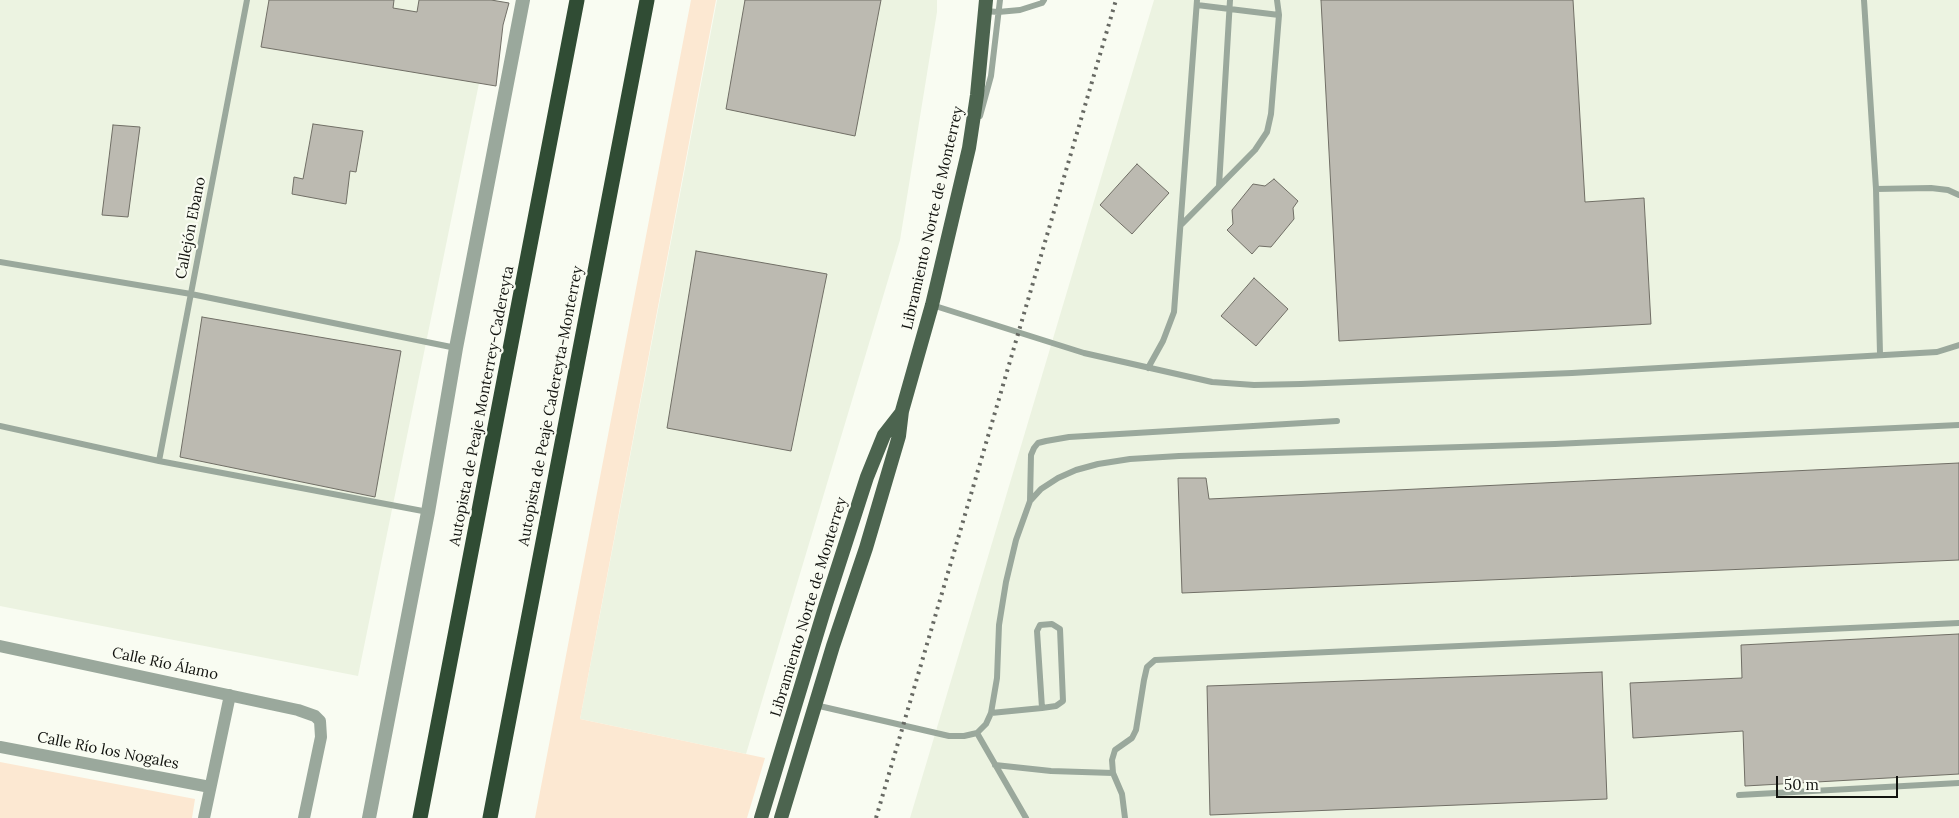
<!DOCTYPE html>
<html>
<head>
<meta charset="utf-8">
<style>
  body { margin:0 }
  #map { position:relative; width:1959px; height:818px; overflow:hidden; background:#f9fcf2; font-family:Lora,serif }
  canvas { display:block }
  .scale { position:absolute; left:1776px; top:776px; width:122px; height:22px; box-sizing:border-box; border:2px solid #12130f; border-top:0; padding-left:6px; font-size:15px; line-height:18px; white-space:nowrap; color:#12130f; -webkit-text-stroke:4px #f9fcf2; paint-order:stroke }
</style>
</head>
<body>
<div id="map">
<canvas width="1959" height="818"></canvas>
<div class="scale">50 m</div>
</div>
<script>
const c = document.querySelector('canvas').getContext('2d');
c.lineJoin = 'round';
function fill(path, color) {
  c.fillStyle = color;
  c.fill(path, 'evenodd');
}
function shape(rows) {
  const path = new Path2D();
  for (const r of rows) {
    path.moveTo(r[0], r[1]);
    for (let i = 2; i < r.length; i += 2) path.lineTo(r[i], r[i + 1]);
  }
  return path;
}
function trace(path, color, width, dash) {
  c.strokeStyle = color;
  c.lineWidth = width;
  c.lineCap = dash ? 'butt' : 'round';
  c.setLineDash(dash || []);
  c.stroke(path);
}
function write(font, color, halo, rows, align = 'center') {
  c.font = font + ' Lora,serif';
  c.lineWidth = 4.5;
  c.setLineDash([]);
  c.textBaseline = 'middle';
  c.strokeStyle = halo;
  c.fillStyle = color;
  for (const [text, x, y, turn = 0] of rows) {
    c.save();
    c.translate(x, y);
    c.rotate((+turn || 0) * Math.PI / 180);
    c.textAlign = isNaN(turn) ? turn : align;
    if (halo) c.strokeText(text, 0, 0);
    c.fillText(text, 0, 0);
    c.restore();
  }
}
fill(shape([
  [0,0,496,0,358,676,0,606],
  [717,0,937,0,937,12,900,240,746,754,580,719],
  [1154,0,1959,0,1959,818,910,818]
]), '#ecf3e1');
fill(shape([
  [691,0,716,0,580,719,765,758,747,818,535,818],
  [0,762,195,799,192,818,0,818]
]), '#fce8d2');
const building = shape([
  [269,0,394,0,393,8,417,12,419,0,491,0,509,3,503,25,496,86,261,47,269,0],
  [745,0,881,0,855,136,726,109,745,0],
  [1321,0,1573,0,1585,202,1644,198,1651,324,1339,341,1321,0],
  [313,124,363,131,356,172,350,171,346,204,292,194,294,177,303,179,313,124],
  [113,125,140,127,128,217,102,215,113,125],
  [1137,164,1169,193,1132,234,1100,205,1137,164],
  [1274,179,1298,201,1293,208,1294,219,1271,247,1259,246,1252,254,1227,230,1233,224,1232,210,1253,184,1265,186,1274,179],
  [696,251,827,274,791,451,667,428,696,251],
  [1254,278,1288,309,1256,346,1221,316,1254,278],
  [202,317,401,351,375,497,180,457,202,317],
  [1959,463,1959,560,1182,593,1178,478,1206,478,1209,499,1959,463],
  [1959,634,1959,774,1745,786,1743,731,1633,738,1630,683,1742,678,1741,645,1959,634],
  [1602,672,1607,799,1210,815,1207,686,1602,672]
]);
fill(building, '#bcbab1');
trace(building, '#716f66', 1);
trace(shape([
  [1864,0,1876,189,1880,354],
  [1197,5,1279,15],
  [985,11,998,12,1020,10,1042,3,1044,0],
  [980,116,991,76,1000,0],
  [1219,186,1230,0],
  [1876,189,1931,188,1948,190,1959,195],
  [1181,225,1255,150,1267,132,1271,114,1279,15,1277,0],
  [0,262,191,294,456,348],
  [932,305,1084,353,1212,382,1254,385,1301,384,1572,373,1937,352,1959,345],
  [1148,368,1163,341,1174,312,1197,0],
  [0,426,159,461,428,512],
  [159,461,247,0],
  [1030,501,1031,455,1034,448,1038,443,1046,441,1069,437,1337,421],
  [815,705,949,736,964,736,977,733,986,724,991,713,997,678,999,625,1006,582,1016,540,1030,501,1041,489,1058,478,1076,470,1098,464,1130,459,1179,456,1555,444,1959,425],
  [991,713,1042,708,1056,706,1063,701,1060,629,1052,624,1040,625,1037,631,1042,708],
  [977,733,1026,818],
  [995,765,1051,771,1113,773,1122,794,1125,818],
  [1113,773,1112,760,1115,750,1132,738,1136,730,1144,680,1147,667,1155,660,1959,623],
  [1739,795,1959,783]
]), '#9aa89c', 6);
trace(shape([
  [0,646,298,710,315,716,320,721,321,737,304,818],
  [0,747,210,787],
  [204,818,230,695]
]), '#9aa89c', 12);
trace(shape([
  [369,818,428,512,456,348,523,0]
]), '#9aa89c', 14);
trace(shape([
  [761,818,826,604,867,477,884,435,902,412],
  [781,818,833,646,866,548,899,436,902,411,932,305,969,148,977,95,986,0]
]), '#4c644f', 14);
trace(shape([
  [420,818,577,0],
  [490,818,647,0]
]), '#304c34', 15);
trace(shape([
  [876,818,1116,0]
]), '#676963', 4, [2.5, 5]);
write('15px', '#12130f', '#f9fcf2', [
  ["Libramiento Norte de Monterrey",933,218,-77],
  ["Callejón Ebano",191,228,-79],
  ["Autopista de Peaje Monterrey-Cadereyta",482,406,-79],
  ["Autopista de Peaje Cadereyta-Monterrey",551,406,-79],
  ["Libramiento Norte de Monterrey",809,607,-73],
  ["Calle Río Álamo",165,664,12],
  ["Calle Río los Nogales",108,751,11]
]);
</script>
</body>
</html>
